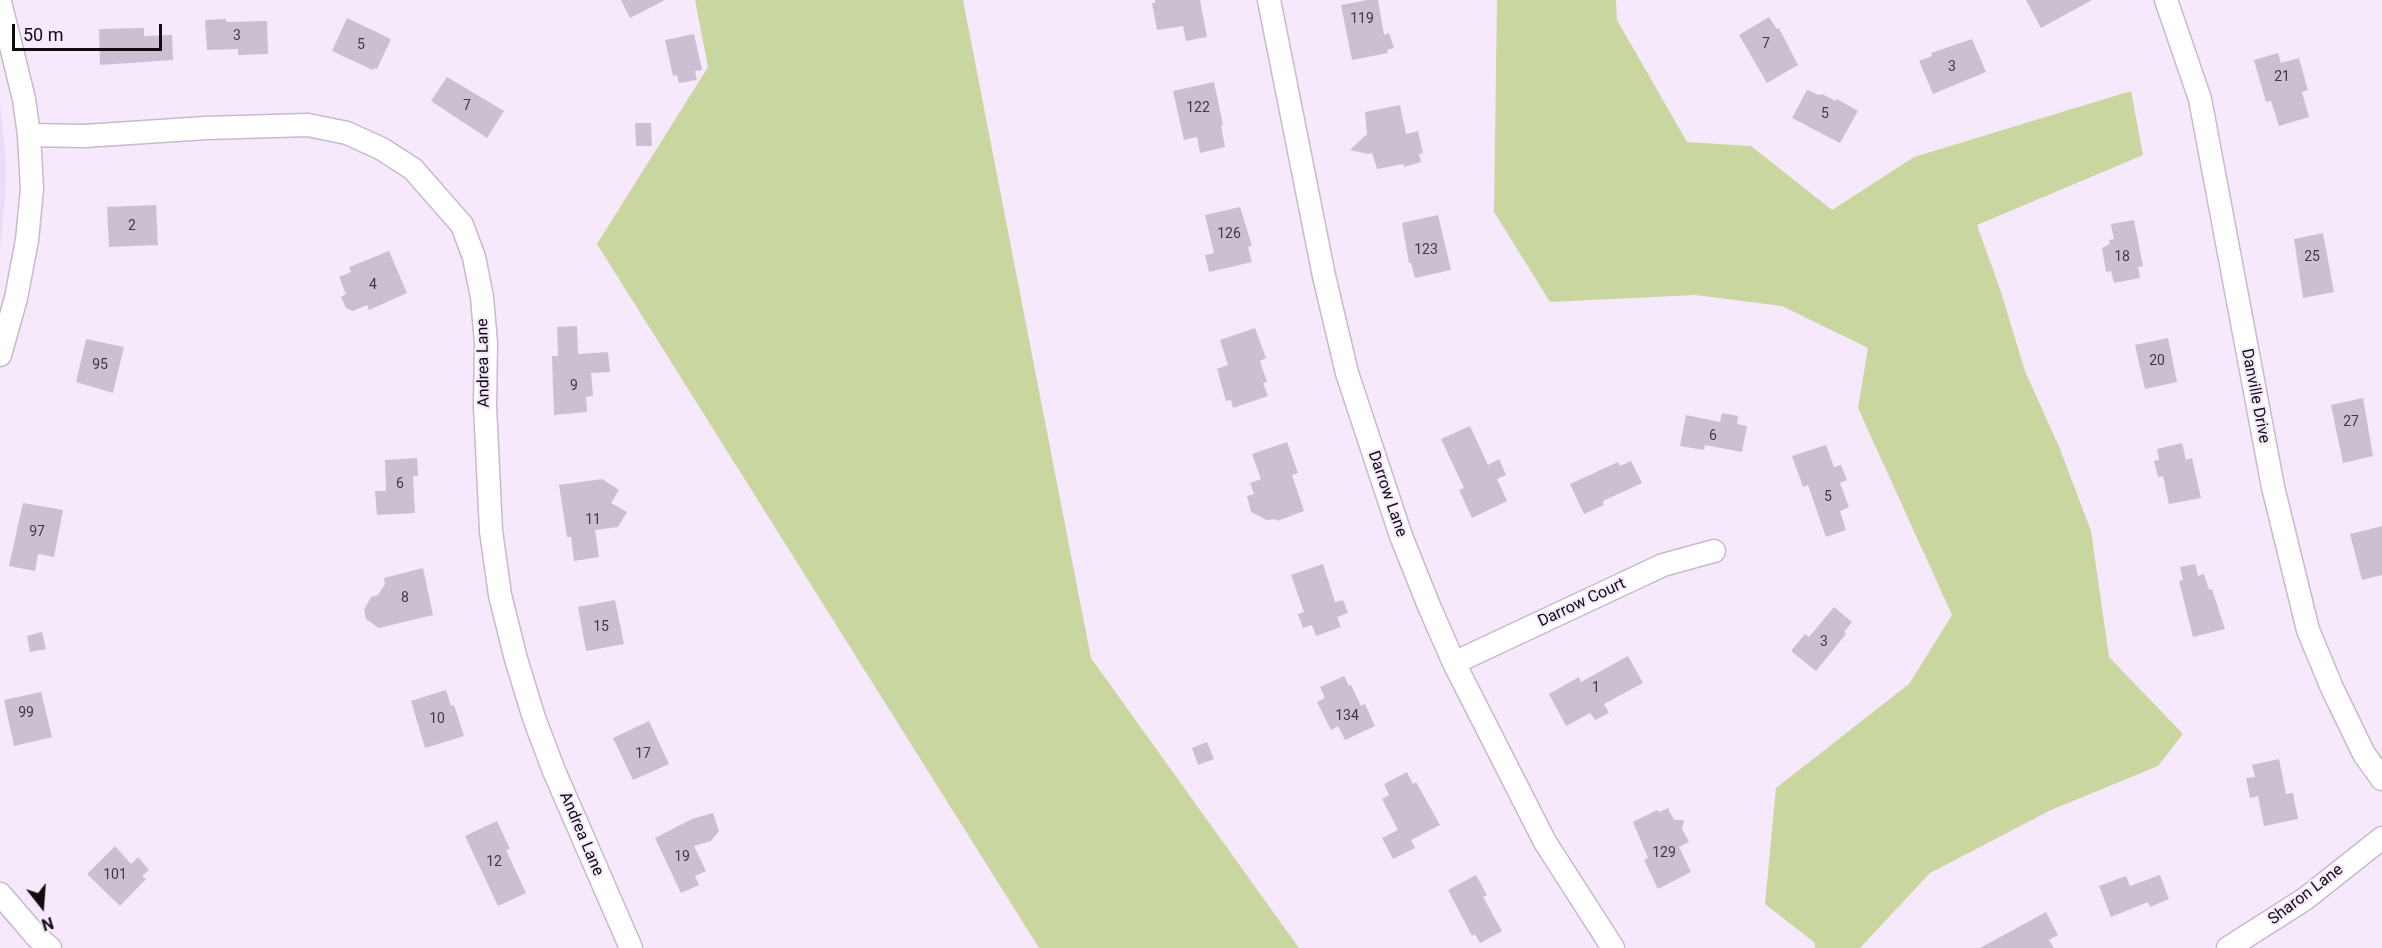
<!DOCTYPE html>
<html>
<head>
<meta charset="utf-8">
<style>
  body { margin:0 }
  #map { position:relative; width:2382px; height:948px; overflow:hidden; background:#f6e9fc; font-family:Roboto,sans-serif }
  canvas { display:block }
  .north { position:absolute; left:12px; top:876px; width:60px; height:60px; -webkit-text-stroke:4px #f6e9fc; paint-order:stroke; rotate:163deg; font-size:16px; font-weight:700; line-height:24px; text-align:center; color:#100c12 }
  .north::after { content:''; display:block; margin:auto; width:21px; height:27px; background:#100c12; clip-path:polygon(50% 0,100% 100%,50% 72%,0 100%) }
  .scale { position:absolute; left:12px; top:24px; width:150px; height:27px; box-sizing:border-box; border:3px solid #100c12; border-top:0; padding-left:8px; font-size:18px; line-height:21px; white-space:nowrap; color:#100c12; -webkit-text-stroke:4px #f6e9fc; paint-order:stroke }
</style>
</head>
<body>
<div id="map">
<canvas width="2382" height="948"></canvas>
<div class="north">N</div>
<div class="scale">50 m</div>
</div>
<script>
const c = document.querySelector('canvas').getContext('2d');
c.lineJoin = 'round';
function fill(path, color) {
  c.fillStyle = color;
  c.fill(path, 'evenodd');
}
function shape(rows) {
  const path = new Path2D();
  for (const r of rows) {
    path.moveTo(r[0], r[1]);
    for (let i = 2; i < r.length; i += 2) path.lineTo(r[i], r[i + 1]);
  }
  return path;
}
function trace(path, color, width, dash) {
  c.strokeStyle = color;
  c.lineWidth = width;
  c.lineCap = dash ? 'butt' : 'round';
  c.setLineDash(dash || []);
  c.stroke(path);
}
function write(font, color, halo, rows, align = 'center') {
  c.font = font + ' Roboto,sans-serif';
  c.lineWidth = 4.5;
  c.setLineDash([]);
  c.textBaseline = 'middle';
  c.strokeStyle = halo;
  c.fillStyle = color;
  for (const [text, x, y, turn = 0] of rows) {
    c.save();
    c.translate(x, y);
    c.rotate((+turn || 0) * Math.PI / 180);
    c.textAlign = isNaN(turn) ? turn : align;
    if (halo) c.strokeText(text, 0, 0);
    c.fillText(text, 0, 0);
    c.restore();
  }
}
fill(shape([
  [0,103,6,160,5,199,0,252]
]), '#eddcf5');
fill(shape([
  [695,0,963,0,1091,658,1299,948,1039,948,597,244,708,67],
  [1497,0,1616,0,1617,20,1687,142,1751,146,1832,210,1914,157,2131,91,2143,155,1977,225,2000,289,2025,371,2060,449,2091,531,2109,657,2183,734,2158,766,2051,810,1930,873,1860,948,1815,948,1815,943,1765,904,1776,788,1909,684,1952,615,1858,408,1868,348,1782,306,1695,295,1550,302,1494,212]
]), '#cad6a0');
fill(shape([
  [621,0,665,0,630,18],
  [1155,0,1200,0,1207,37,1186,41,1183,26,1157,30,1152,3,1155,3],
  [1368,0,1378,0,1384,35,1389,33,1394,48,1387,50,1388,53,1352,60,1341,5],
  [2026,0,2092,0,2041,28],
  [1769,17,1777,29,1779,28,1798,65,1767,83,1739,35],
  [347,18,391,39,377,69,374,68,373,70,332,51],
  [226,19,226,22,267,21,268,54,238,55,238,49,207,50,205,20],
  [144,28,144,36,172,35,173,60,100,65,99,29],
  [694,34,702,70,695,71,697,80,679,83,677,75,673,76,665,40],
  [1972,39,1986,72,1933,94,1919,61,1932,56,1931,53],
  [2278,53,2281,63,2299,58,2308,90,2302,92,2309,117,2279,126,2271,101,2266,102,2254,60],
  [447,77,504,111,487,138,431,101],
  [1214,82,1223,125,1221,126,1225,147,1200,153,1197,137,1184,140,1173,91],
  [1807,90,1819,95,1822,94,1836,101,1837,99,1858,111,1840,143,1792,118],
  [1400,105,1406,134,1418,131,1423,153,1419,154,1421,162,1404,167,1404,164,1377,169,1372,153,1368,154,1350,150,1367,134,1365,112],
  [635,123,651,123,652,146,636,146],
  [156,205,158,245,109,247,107,207],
  [1240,207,1252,246,1248,247,1252,262,1209,272,1205,255,1214,253,1205,215],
  [1438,215,1451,270,1415,278,1411,263,1409,263,1402,223],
  [2134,220,2143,266,2138,267,2140,278,2114,283,2111,271,2106,272,2102,248,2110,244,2109,240,2114,239,2111,224],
  [2323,233,2334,292,2303,298,2294,239],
  [389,251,407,293,369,310,367,305,353,311,346,308,341,297,346,294,339,277,351,272,349,267],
  [577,326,578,354,608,352,610,372,591,373,593,396,586,397,587,412,554,415,552,356,558,356,557,327],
  [1255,328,1266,358,1260,361,1267,382,1263,383,1268,396,1233,408,1231,400,1226,401,1217,369,1228,365,1220,340],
  [2168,338,2177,382,2145,389,2135,345],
  [86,339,124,347,113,393,76,382],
  [2363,398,2373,456,2343,463,2331,405],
  [1722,413,1738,416,1737,424,1747,426,1742,452,1705,445,1704,450,1680,446,1686,415,1720,422],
  [1470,426,1488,465,1499,459,1506,475,1497,479,1507,501,1472,518,1459,490,1464,488,1441,439],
  [1287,442,1298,473,1292,475,1304,511,1277,521,1276,519,1267,520,1251,512,1247,496,1254,494,1250,483,1261,479,1252,454],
  [2182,443,2186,460,2192,458,2201,498,2169,504,2163,476,2158,477,2154,461,2159,460,2157,449],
  [1826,445,1834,467,1841,465,1847,480,1840,483,1849,507,1840,511,1846,530,1826,537,1808,485,1803,487,1792,456],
  [417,458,418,476,413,476,415,513,377,515,375,491,386,491,385,460],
  [1631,461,1642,483,1603,501,1604,505,1584,514,1570,484,1618,462,1620,466],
  [602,479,619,490,611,503,627,512,618,527,595,530,599,557,574,561,571,537,567,537,559,485],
  [23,503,63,510,54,557,38,554,35,571,9,566],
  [2382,526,2382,575,2362,580,2350,534],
  [1323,564,1335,602,1343,600,1348,613,1337,617,1341,627,1316,636,1312,625,1303,628,1298,614,1304,612,1291,575],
  [2195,564,2198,576,2204,574,2209,590,2212,589,2225,629,2193,637,2179,581,2183,580,2180,567],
  [423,568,433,615,379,628,366,619,364,610,371,597,378,595,385,584,384,578],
  [615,600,624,644,586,651,578,607],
  [1834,607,1852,622,1844,632,1846,634,1816,671,1791,651,1805,634,1809,637],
  [42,632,46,649,30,652,27,636],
  [1628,656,1643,683,1604,704,1609,713,1595,720,1590,713,1566,726,1549,694,1579,677,1581,682],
  [1344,676,1349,686,1351,685,1361,706,1365,704,1375,726,1345,740,1338,726,1331,730,1317,702,1325,698,1320,687],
  [446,690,451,706,454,705,464,736,425,748,411,701],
  [41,692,52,737,14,746,4,700],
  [649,721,669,764,633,780,613,738],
  [1207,742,1214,759,1198,765,1192,748],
  [2279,759,2286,794,2293,793,2298,819,2264,826,2258,796,2250,798,2246,778,2255,777,2252,765],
  [1407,772,1413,784,1416,782,1440,825,1411,840,1415,848,1393,859,1382,838,1398,830,1382,799,1389,795,1384,784],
  [1668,808,1674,820,1684,820,1682,829,1689,842,1679,847,1691,872,1658,889,1644,860,1648,858,1633,822,1657,810,1659,812],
  [713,813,719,831,711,841,694,846,706,871,695,876,699,885,681,893,655,838,692,819],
  [497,821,510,849,506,850,526,893,498,906,465,836],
  [115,846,131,864,138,857,149,870,142,876,146,879,120,906,87,874],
  [1476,875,1487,895,1483,897,1502,931,1480,943,1475,934,1472,936,1448,890],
  [2160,875,2169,899,2150,907,2148,902,2111,917,2099,886,2126,876,2130,886],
  [2046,912,2058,935,2049,940,2054,948,1980,948]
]), '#cbbfd1');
const minor = shape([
  [1269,0,1324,276,1347,373,1401,536,1429,606,1454,663,1545,842,1613,948],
  [2166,0,2200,99,2273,487,2308,630,2332,688,2364,754,2382,779],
  [0,2,24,99,29,135,32,189,27,240,16,298,0,355],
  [29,135,84,136,206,128,308,125,347,133,382,149,413,169,462,225,474,257,482,297,486,343,485,406,491,531,500,595,516,659,534,718,554,771,631,948],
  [1454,663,1663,565,1714,551],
  [0,894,37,937,50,948],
  [2228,948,2305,899,2382,838]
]);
trace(minor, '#c6bacc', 25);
trace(minor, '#fff', 22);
write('14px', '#3f3942', null, [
  ["119",1362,19],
  ["3",237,36],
  ["7",1766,44],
  ["5",361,45],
  ["3",1952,67],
  ["21",2282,77],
  ["7",467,106],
  ["122",1198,108],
  ["5",1825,114],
  ["2",132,226],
  ["126",1229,234],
  ["123",1426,250],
  ["18",2122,257],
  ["25",2312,257],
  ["4",373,285],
  ["20",2157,361],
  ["95",100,365],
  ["9",574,386],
  ["27",2351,422],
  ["6",1713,436],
  ["6",400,484],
  ["5",1828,497],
  ["11",593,520],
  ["97",37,532],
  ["8",405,598],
  ["15",601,627],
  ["3",1824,642],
  ["1",1596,688],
  ["99",26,713],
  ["134",1347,716],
  ["10",437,719],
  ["17",643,754],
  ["129",1664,853],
  ["19",682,857],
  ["12",494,862],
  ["101",115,875]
]);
write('16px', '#100c12', '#f6e9fc', [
  ["Andrea Lane",484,363,-91],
  ["Danville Drive",2255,396,79],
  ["Darrow Lane",1387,494,71],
  ["Darrow Court",1582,603,-25],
  ["Andrea Lane",581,834,67],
  ["Sharon Lane",2306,895,-37]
]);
</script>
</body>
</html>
